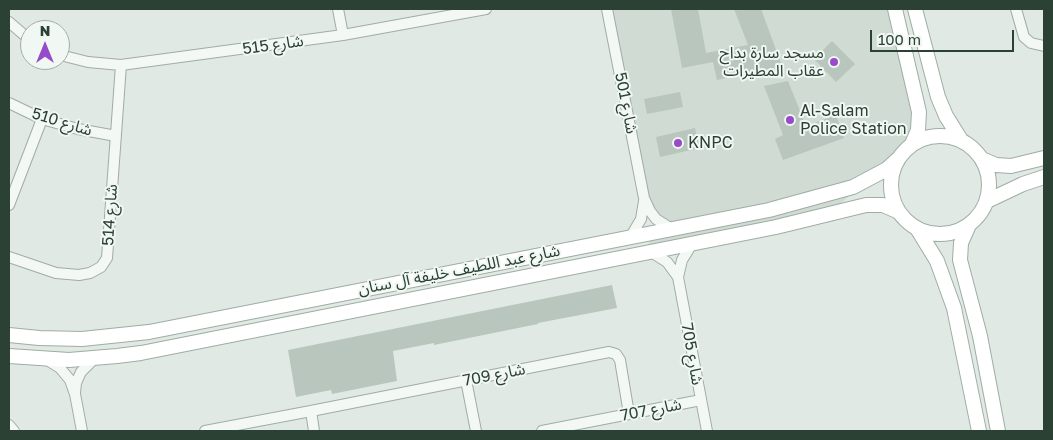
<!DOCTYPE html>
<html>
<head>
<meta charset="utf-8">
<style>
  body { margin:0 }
  #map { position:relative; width:1053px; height:440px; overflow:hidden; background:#e1e9e4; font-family:"Golos Text",sans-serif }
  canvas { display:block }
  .frame { position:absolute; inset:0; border:10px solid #2a4133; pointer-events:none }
  .north { position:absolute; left:20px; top:20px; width:50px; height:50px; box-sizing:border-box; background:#f1f7f3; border:1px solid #a1aea6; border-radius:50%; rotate:0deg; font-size:14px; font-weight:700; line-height:20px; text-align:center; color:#2a4133 }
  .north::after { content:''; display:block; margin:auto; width:18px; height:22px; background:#964bca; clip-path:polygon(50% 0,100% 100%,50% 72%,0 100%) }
  .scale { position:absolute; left:870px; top:30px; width:144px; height:22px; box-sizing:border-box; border:2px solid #2a4133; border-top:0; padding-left:6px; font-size:15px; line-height:18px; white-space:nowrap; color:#2a4133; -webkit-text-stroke:4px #f1f7f3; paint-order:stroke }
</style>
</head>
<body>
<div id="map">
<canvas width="1053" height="440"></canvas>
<div class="frame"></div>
<div class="north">N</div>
<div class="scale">100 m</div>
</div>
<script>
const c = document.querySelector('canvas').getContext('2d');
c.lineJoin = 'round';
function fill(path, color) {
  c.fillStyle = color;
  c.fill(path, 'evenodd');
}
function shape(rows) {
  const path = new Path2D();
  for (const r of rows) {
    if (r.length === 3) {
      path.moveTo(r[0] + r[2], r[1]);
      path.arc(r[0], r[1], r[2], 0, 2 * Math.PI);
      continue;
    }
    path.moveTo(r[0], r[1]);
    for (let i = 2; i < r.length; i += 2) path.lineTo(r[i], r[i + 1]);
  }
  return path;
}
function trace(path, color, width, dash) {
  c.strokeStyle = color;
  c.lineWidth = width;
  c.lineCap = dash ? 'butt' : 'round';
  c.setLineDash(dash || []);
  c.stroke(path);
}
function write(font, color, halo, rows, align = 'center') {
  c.font = font + ' "Golos Text","Noto Sans Arabic",sans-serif';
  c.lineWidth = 4;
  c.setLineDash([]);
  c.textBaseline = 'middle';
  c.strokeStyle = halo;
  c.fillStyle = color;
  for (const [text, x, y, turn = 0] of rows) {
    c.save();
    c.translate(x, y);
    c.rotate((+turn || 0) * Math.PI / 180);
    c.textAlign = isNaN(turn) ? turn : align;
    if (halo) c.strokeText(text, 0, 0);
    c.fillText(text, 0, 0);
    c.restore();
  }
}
fill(shape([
  [608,9,895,9,912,102,912,123,904,143,887,163,839,205,732,230,648,246,655,219,650,211]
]), '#cfdbd3');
fill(shape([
  [671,9,698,9,706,53,748,45,734,9,761,9,782,66,717,80,713,62,682,68],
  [832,41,855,64,836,82,814,59],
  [788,81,806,126,836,115,844,138,783,160,775,139,783,135,764,86],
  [680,92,683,107,647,114,644,99],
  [695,128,700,148,660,157,656,137],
  [612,285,617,308,538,323,538,324,434,345,434,343,393,351,397,381,332,394,331,390,296,397,288,350]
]), '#b9c6be');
const street = shape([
  [338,9,343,35],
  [607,9,644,198,650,211,656,219,670,228],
  [1016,9,1024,37,1031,43,1044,46],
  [9,22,30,40],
  [60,55,88,62,121,65,343,35,486,9],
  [9,103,42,119,78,129,116,136],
  [9,205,42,119],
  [631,236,641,219,644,201],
  [692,244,682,260,678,277,707,431],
  [651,252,667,262,678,277],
  [9,257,56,273,79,275,90,273,101,267,107,258,121,65],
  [47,360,60,368,70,380,75,394,82,431],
  [466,380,476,431],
  [75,393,76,383,81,372,94,359],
  [311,411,609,352,616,354,620,360,629,414],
  [9,425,14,431],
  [205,431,311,411,314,431],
  [542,431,701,400]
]);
const secondary = shape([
  [895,9,919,112,918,130,912,144],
  [915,9,938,97,946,116,961,140],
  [940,185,49],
  [982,159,996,165,1011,166,1044,158],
  [987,201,1023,184,1044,177],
  [969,225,961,243,960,260,980,336,998,431],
  [918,230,937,261,954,308,979,431],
  [9,335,39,338,82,339,149,332,769,210,853,187,887,169,898,159],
  [9,356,69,360,117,356,141,353,776,227,866,205,883,205,899,212]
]);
trace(street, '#9fada4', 12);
trace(secondary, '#9fada4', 16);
trace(street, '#f4f8f5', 10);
trace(secondary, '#fff', 14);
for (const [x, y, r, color] of [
  [834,62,5,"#964bca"],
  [790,120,5,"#964bca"],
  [678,143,5,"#964bca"]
]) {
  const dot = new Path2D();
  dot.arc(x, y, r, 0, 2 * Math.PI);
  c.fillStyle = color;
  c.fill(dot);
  trace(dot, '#f1f7f3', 2);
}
write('16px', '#2a4133', '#f1f7f3', [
  ["شارع 515",273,45,-8],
  ["شارع 501",626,103,79],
  ["شارع 510",62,122,17],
  ["شارع 514",110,215,-86],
  ["شارع عبد اللطيف خليفة آل سنان",459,270,-11],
  ["شارع 705",692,354,80],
  ["شارع 709",494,375,-11],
  ["شارع 707",651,410,-11]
]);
write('16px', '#2a4133', '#f1f7f3', [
  ["مسجد سارة بداح",824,53,"right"],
  ["عقاب المطيرات",824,71,"right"],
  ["Al-Salam",800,111],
  ["Police Station",800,129],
  ["KNPC",688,143]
], 'left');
</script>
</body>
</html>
